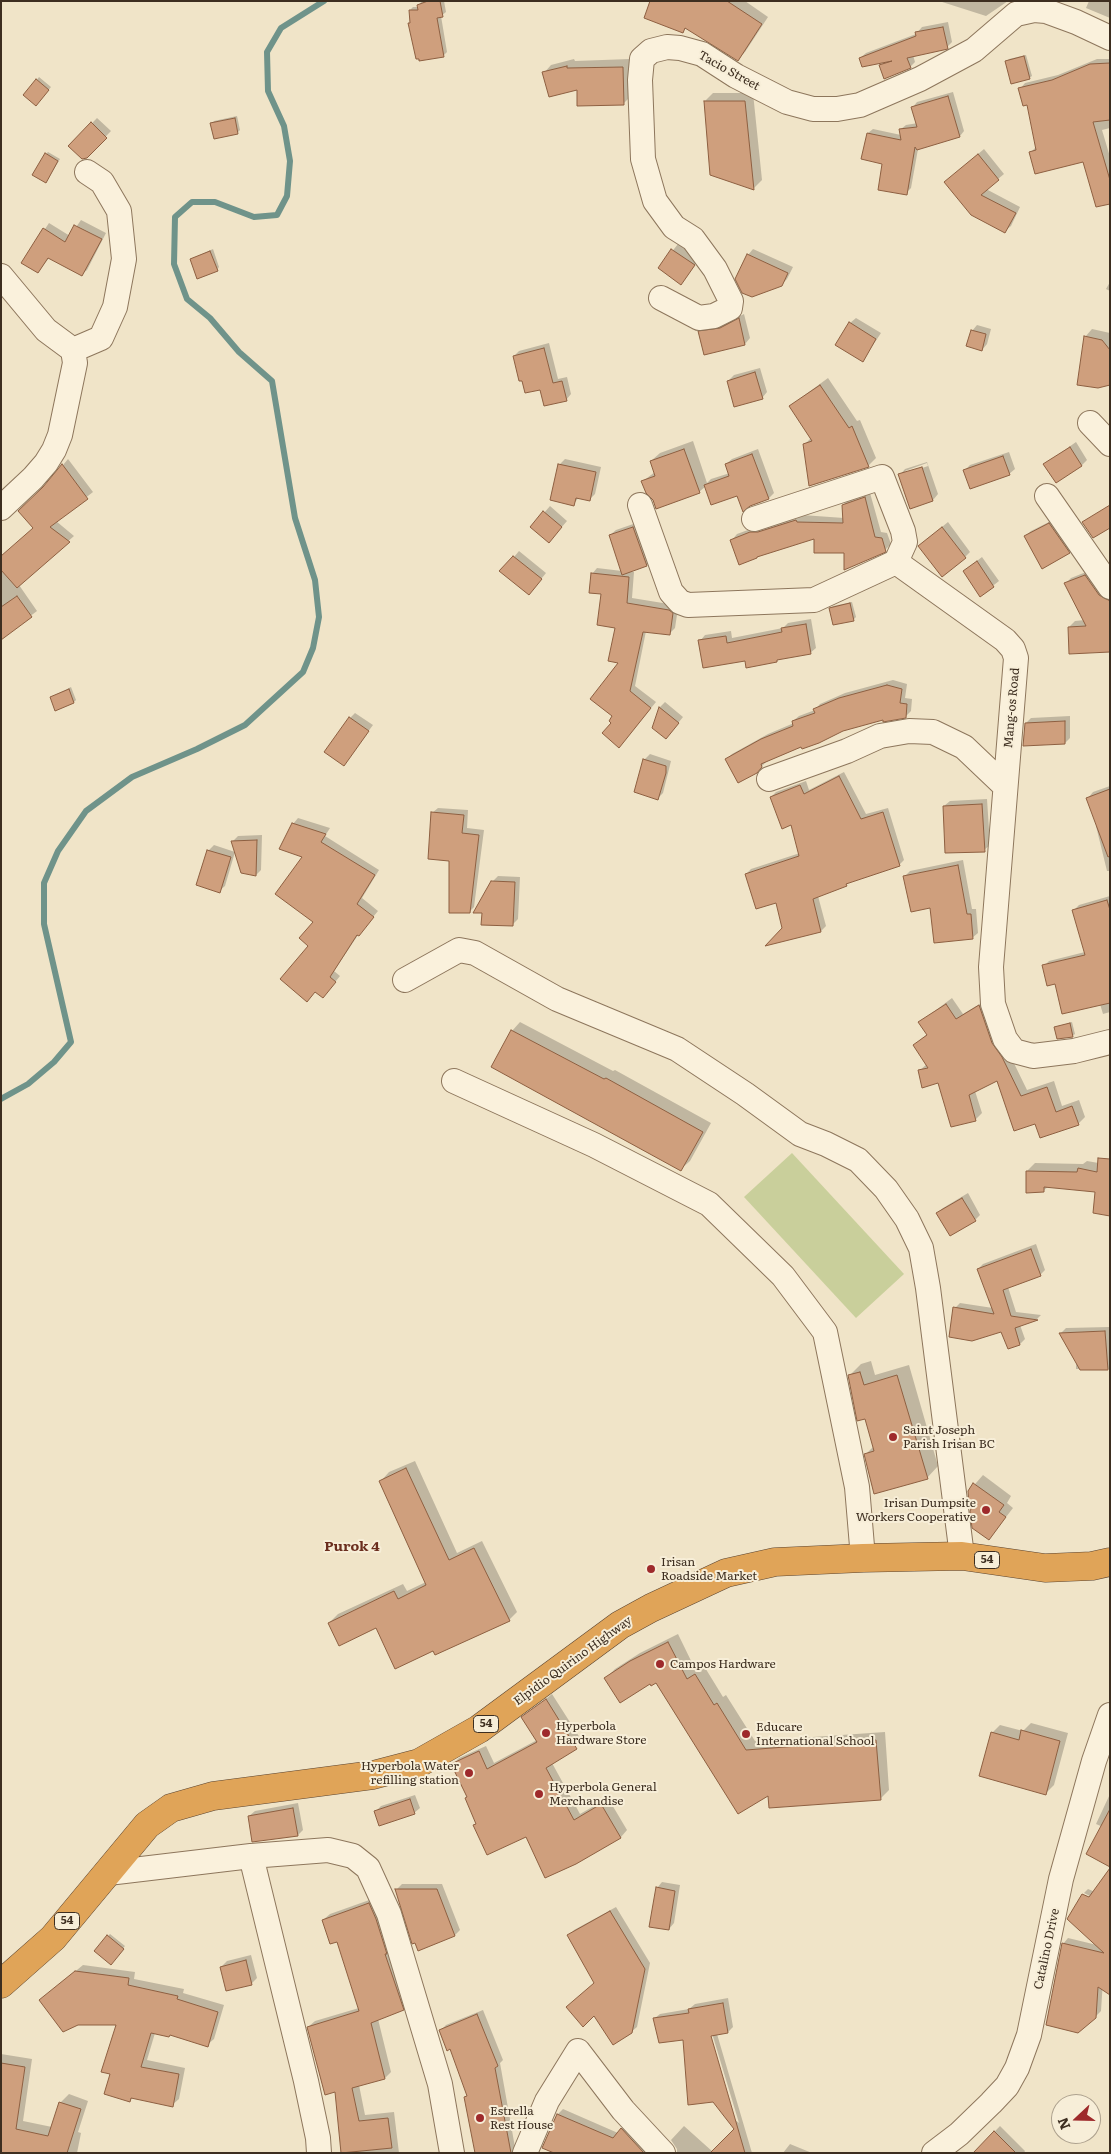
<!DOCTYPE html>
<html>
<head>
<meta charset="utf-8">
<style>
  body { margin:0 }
  #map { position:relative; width:1111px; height:2154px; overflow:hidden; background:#f0e4c8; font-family:Literata,serif }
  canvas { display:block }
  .frame { position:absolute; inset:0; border:2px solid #3d2e20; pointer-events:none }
  .north { position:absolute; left:1051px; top:2094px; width:50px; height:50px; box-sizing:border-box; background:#f7eed8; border:1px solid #ada18e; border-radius:50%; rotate:249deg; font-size:14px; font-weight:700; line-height:20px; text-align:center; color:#3d2e20 }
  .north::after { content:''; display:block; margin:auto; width:18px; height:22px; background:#9e2a2b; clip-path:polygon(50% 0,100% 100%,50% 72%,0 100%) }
</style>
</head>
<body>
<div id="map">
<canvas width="1111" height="2154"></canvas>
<div class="frame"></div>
<div class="north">N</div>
</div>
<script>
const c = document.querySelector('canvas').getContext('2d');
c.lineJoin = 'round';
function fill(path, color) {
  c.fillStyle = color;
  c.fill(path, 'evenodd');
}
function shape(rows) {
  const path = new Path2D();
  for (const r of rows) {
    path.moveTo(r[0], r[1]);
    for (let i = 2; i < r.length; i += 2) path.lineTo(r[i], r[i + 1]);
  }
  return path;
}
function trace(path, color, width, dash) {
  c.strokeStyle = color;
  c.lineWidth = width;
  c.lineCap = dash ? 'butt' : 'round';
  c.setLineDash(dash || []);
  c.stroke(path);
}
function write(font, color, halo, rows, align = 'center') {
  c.font = font + ' Literata,serif';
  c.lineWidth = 4;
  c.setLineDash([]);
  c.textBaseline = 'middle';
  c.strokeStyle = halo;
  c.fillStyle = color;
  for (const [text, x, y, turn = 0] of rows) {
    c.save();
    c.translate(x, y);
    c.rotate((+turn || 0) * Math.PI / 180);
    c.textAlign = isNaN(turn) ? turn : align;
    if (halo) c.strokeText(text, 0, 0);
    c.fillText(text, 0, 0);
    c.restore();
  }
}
fill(shape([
  [792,1153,904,1274,856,1318,744,1197]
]), '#c9cf9b');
fill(shape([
  [422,1,444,1,446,12,441,16,447,52,443,56,410,23,411,22,410,10,413,7,418,7],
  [652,1,745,1,768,17,745,52,738,59,686,28,683,31],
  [939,1,1008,1,986,16],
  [1089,1,1110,1,1110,18,1086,8],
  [948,22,952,42,947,47,913,55,915,62,910,67,880,66,885,61,860,58,866,53,916,34,922,27],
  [1026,55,1032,76,1029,78,1007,61,1009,59],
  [574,59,575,61,630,59,631,96,623,104,578,88,544,73,551,65],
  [1097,59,1110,59,1110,128,1102,130,1110,157,1110,202,1084,160,1030,153,1036,147,1028,104,1020,89,1025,83,1058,75],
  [39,77,51,87,39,102,25,95],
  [953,92,964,131,960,136,918,149,911,188,906,193,884,163,868,133,873,129,901,135,901,129,906,125,918,123,913,107,917,102],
  [713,93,753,93,762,180,754,188,711,174,705,101],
  [237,116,240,130,238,132,212,124,214,121],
  [97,118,111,131,86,157,70,146],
  [984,149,1004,174,986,189,1020,207,1011,226,1005,231,951,177],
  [48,152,60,159,48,179,46,154],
  [81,220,106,233,87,270,81,275,49,258,38,272,23,262,49,223,70,236],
  [678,244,699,259,681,283,659,268],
  [213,249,219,267,217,270,191,259],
  [753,249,793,267,787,279,781,285,748,255],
  [1110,282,1110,291,1106,289],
  [744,314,750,338,745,344,699,332,705,326,726,323],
  [856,318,881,333,863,360,850,323],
  [977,325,991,329,987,344,982,350,972,331],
  [1092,329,1110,333,1110,384,1085,337],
  [549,343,558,379,567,377,571,394,566,400,541,388,514,356,519,351],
  [760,368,767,392,762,398,728,381,734,375],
  [828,378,857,421,860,420,876,458,868,466,804,445,811,438,790,406],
  [693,441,707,483,711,479,730,473,726,464,732,459,758,449,774,493,769,498,749,505,738,495,706,486,699,492,654,499,643,481,655,472,651,461,660,453],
  [1076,442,1087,460,1082,465,1045,464],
  [1009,452,1015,469,1009,474,965,470,970,465],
  [68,459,93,492,56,521,74,536,19,585,37,611,4,636,1,632,1,557,35,528,45,487],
  [565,459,601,467,595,494,589,500,579,497,573,505,560,464],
  [927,462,938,494,933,500,911,507,900,475,905,469],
  [927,463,928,466,905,474,905,471],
  [870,493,881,532,887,533,891,544,885,550,845,552,816,537,732,540,737,534,756,527,802,515,844,518,843,505,849,499],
  [550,506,567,521,554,536,532,527],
  [1055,519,1074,546,1069,552,1025,536,1031,531],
  [639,522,652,560,647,565,628,572,634,572,632,598,675,605,678,608,675,628,670,633,646,631,635,686,656,702,624,741,613,723,620,663,617,627,603,593,592,574,597,568,622,571,610,535,616,530],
  [948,522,970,552,965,557,920,545],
  [519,551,546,573,529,594,514,557],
  [982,557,999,581,981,595,964,571],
  [1091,570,1107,592,1102,597,1066,583,1071,578],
  [852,602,856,617,853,620,830,609,833,606],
  [811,619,816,648,810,653,779,658,776,661,746,660,700,641,705,635,731,631,732,638,783,628,788,623],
  [1085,620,1110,651,1069,627,1075,621],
  [893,680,907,684,905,698,912,699,911,711,906,716,884,718,843,730,767,761,756,772,727,759,732,754,768,734,794,723,793,721,799,716,815,710,820,704,845,693],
  [71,687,76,700,74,702,51,697],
  [665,702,683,717,671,732,654,728,660,707],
  [355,713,373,725,344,764,350,718],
  [1070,716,1070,738,1065,743,1026,723,1031,718],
  [650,754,671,761,663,793,658,798,644,760],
  [844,772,866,814,888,808,904,860,899,865,849,882,846,885,818,896,826,926,821,931,783,929,777,901,746,874,751,869,800,853,791,824,771,797,776,792,806,781,809,790],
  [1110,786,1110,871,1107,871,1096,826,1097,824,1088,798,1093,792],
  [987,799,990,845,984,850,944,806,950,801],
  [438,808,468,810,467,828,484,830,474,907,469,912,432,813],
  [298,818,330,828,325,836,379,870,362,898,378,911,358,935,334,971,340,976,328,991,309,946,315,922,304,856,293,824],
  [262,835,261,870,256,875,233,841,238,836],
  [214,845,235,852,225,886,219,891,208,851],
  [963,860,972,909,976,909,978,933,972,938,905,876,910,871],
  [498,876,520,877,518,919,512,925,492,882],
  [1110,896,1110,1012,1103,1014,1100,1004,1056,982,1044,966,1049,961,1085,952,1074,910,1079,905],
  [952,998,963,1014,986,1000,1008,1051,1027,1090,1054,1081,1062,1106,1079,1100,1085,1117,1078,1124,1036,1122,997,1080,975,1091,982,1113,975,1120,939,1082,919,1071,927,1064,914,1045,927,1034,920,1022],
  [520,1022,613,1071,615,1070,711,1123,690,1161,681,1169,512,1031],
  [1072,1022,1075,1034,1072,1036,1055,1028],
  [1087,1161,1110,1165,1096,1191,1049,1186,1043,1191,1027,1171,1035,1163,1083,1164],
  [968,1193,980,1215,975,1220,937,1213,943,1208],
  [1036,1244,1045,1270,1040,1275,1008,1287,1016,1312,1041,1315,1037,1319,1020,1325,1025,1339,1020,1344,1002,1330,955,1308,960,1303,993,1308,978,1269,983,1264],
  [1109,1327,1110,1369,1076,1369,1076,1360,1061,1333,1066,1328],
  [871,1361,875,1375,909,1365,938,1466,927,1478,866,1454,874,1446,866,1418,849,1376,861,1364],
  [415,1461,457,1553,482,1541,517,1612,509,1620,434,1649,377,1626,329,1623,338,1614,403,1584,407,1591,426,1582,381,1481,389,1472],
  [983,1475,1011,1496,1007,1503,1013,1508,989,1539,969,1491],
  [678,1634,696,1671,704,1666,723,1697,726,1695,755,1741,885,1732,889,1790,880,1799,769,1794,656,1682,606,1678,615,1669,640,1653],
  [552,1694,582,1741,552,1763,580,1814,608,1798,627,1830,621,1837,576,1863,527,1835,474,1826,477,1823,468,1796,453,1764,459,1758,486,1746,494,1763,537,1740,523,1718],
  [1031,1723,1068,1733,1054,1785,1046,1793,992,1733,1000,1725,1023,1731],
  [1110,1794,1110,1830,1096,1824],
  [415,1795,420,1808,414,1813,375,1812,381,1806],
  [298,1803,303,1830,298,1835,249,1816,255,1811],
  [1110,1870,1101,2011,1095,2017,1063,1944,1068,1938,1097,1945,1096,1899,1084,1893,1088,1889,1095,1892],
  [662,1882,680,1885,674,1923,669,1929,657,1888],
  [402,1884,442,1884,460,1930,455,1935,418,1949,396,1890],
  [375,1898,409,2003,403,2009,378,2019,391,2072,385,2078,359,2085,365,2115,394,2112,399,2153,347,2153,336,2091,308,2027,315,2021,359,2008,338,1940,323,1920,330,1914],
  [616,1907,650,1963,637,2027,631,2032,596,1983,569,1936,574,1930],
  [110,1934,125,1946,111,1963,108,1936],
  [251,1955,257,1978,251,1984,221,1967,227,1961],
  [83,1965,135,1972,134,1979,184,1989,183,1993,224,2005,214,2039,207,2045,171,2034,155,2033,147,2060,185,2068,179,2099,172,2105,133,2097,130,2101,111,2074,117,2024,48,1994],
  [728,1998,733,2027,728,2032,717,2034,752,2153,677,2153,677,2149,671,2140,684,2126,713,2152,735,2129,684,2038,655,2018,660,2014,689,2009,695,2004],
  [708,2030,711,2030,739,2123,735,2120],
  [483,2010,503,2060,500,2063,516,2153,477,2153,468,2095,457,2043,440,2031,446,2025],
  [1,2054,32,2059,23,2121,52,2127,60,2103,69,2094,88,2101,78,2132,81,2133,77,2153,1,2153],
  [563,2109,618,2133,626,2124,653,2153,558,2153,558,2114],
  [1000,2126,1025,2151,1024,2153,974,2153],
  [790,2144,812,2153,783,2153]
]), '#0003');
trace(shape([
  [1,1099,28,1084,54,1062,71,1042,44,924,44,883,58,851,86,811,132,777,197,749,245,725,303,672,313,648,319,617,315,580,295,518,272,381,239,352,210,318,187,299,174,264,175,217,192,202,215,202,254,217,277,215,287,196,290,161,284,126,268,91,267,52,281,28,324,1]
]), '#6f938a', 6);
const building = shape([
  [428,1,440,1,443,17,437,18,444,57,419,61,419,59,416,59,408,23,410,23,409,10,418,10,417,5,428,1],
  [650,1,727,1,762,24,738,61,685,28,683,33,644,18,650,1],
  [943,27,948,49,907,58,911,68,884,79,879,65,892,61,862,67,859,58,916,36,915,32,943,27],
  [1024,56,1030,79,1011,84,1005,61,1024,56],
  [1110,63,1110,120,1093,122,1110,180,1110,204,1096,207,1083,162,1035,174,1029,152,1036,150,1027,105,1023,106,1018,88,1052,80,1090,64,1110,63],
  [567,66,567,68,623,67,624,105,577,106,577,90,549,97,542,72,567,66],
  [36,79,49,90,36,106,23,95,36,79],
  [948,96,960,137,917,150,915,147,907,195,878,190,882,164,861,159,867,133,901,140,899,129,917,127,911,107,948,96],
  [704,101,745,101,754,190,710,175,704,101],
  [235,118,238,134,214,139,210,123,235,118],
  [91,122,107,138,87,158,82,159,68,146,91,122],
  [45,153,58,161,46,183,32,175,45,153],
  [978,154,999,180,981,195,1016,213,1005,233,971,215,944,182,978,154],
  [74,225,102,239,82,276,48,258,38,273,21,263,43,228,65,242,74,225],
  [671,249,695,265,681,285,658,268,671,249],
  [210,251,218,271,197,279,190,259,210,251],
  [747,254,788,273,782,286,752,297,742,293,735,279,747,254],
  [739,318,745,345,704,355,698,331,720,328,739,318],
  [849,322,876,339,863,362,835,345,849,322],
  [971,330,986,334,982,351,966,346,971,330],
  [1084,336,1102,340,1110,350,1110,385,1098,388,1077,385,1084,336],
  [544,348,553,383,562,381,567,401,544,406,540,390,525,393,522,381,519,381,513,356,544,348],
  [755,372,763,399,734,407,727,381,755,372],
  [820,385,849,428,852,426,869,467,809,486,803,444,812,441,789,406,820,385],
  [1070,447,1082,466,1056,483,1043,464,1070,447],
  [684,449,700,493,656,509,653,500,646,493,641,481,655,476,650,461,684,449],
  [752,454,769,499,750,506,743,512,737,496,711,505,704,485,729,476,725,464,752,454],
  [1003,456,1010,475,970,489,963,470,1003,456],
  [62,464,88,499,50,527,70,542,17,588,1,570,1,556,33,528,18,511,43,487,62,464],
  [558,464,596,472,590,501,576,498,574,506,550,500,558,464],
  [922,467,933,501,910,509,898,474,922,467],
  [865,497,875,537,882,538,886,552,844,570,844,553,814,553,814,539,757,557,757,558,739,565,730,540,750,532,758,532,796,520,797,522,843,523,842,505,865,497],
  [1110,505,1110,528,1093,538,1082,522,1110,505],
  [543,511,562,527,549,543,530,527,543,511],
  [1049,523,1070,553,1042,569,1024,536,1049,523],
  [633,527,647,566,622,575,609,535,633,527],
  [942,527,966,558,942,577,918,546,942,527],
  [513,556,542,579,529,595,499,571,513,556],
  [977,561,994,587,980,597,963,571,977,561],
  [591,573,629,577,627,603,669,610,673,613,670,635,643,632,630,691,651,708,619,748,602,733,611,723,609,721,612,716,590,699,618,663,608,661,615,628,597,625,601,594,589,593,591,573],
  [1085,575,1099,595,1110,601,1110,652,1069,654,1068,627,1086,626,1064,583,1085,575],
  [17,596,32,617,1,640,1,607,17,596],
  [850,603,854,621,833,625,829,608,850,603],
  [806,624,811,654,777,660,777,662,746,668,745,661,703,668,698,640,726,636,727,643,782,632,781,628,806,624],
  [887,685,902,689,900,703,907,704,906,718,883,722,883,720,843,731,819,743,802,749,801,747,761,764,762,767,757,773,738,783,725,759,761,739,793,726,792,721,815,713,813,709,839,698,887,685],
  [69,689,74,703,55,711,50,697,69,689],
  [659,707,679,723,666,739,652,728,659,707],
  [349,717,369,731,344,766,324,752,349,717],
  [1065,721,1065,744,1023,746,1025,723,1065,721],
  [643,759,666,766,666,773,658,800,634,792,643,759],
  [839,776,861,819,883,812,900,866,846,884,847,886,813,899,821,932,765,946,782,928,776,903,756,909,745,874,799,856,791,825,782,829,770,797,800,785,804,794,839,776],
  [1110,789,1110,856,1108,857,1086,798,1110,789],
  [982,804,985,852,945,853,943,806,982,804],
  [431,812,464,815,462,833,479,835,470,913,449,913,449,861,428,859,431,812],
  [292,823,326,834,321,842,375,875,357,904,374,917,359,936,357,935,330,977,336,982,323,998,315,992,307,1002,280,979,308,946,299,938,313,922,275,894,302,857,279,849,292,823],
  [257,840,256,876,241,873,231,841,257,840],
  [207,850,231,857,220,893,196,885,207,850],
  [958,865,967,914,971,914,973,939,934,943,930,908,911,912,903,876,958,865],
  [491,881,515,882,513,926,481,925,482,913,473,913,491,881],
  [1107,900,1110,910,1110,1003,1062,1014,1055,984,1047,986,1042,965,1085,955,1072,910,1107,900],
  [946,1004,956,1019,979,1005,992,1043,1002,1057,1021,1096,1047,1087,1056,1112,1072,1106,1079,1125,1040,1138,1035,1124,1014,1131,997,1081,969,1095,976,1121,951,1127,938,1083,922,1088,918,1070,928,1068,913,1045,927,1035,918,1022,946,1004],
  [1070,1023,1073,1037,1057,1039,1054,1027,1070,1023],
  [511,1030,604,1079,606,1078,703,1132,681,1171,491,1067,511,1030],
  [1098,1158,1110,1159,1110,1216,1093,1213,1095,1192,1044,1187,1044,1192,1026,1193,1026,1171,1077,1172,1078,1168,1097,1172,1098,1158],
  [962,1198,976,1221,950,1236,936,1213,962,1198],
  [1031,1249,1041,1276,1003,1290,1011,1316,1038,1320,1015,1328,1020,1345,1008,1349,1001,1332,972,1341,949,1337,953,1307,994,1314,977,1269,1031,1249],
  [1105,1331,1108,1370,1080,1370,1059,1333,1105,1331],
  [860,1372,864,1385,897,1375,928,1479,874,1494,864,1454,874,1451,865,1419,857,1421,848,1375,860,1372],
  [406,1468,449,1560,474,1548,510,1621,435,1655,433,1651,395,1669,376,1628,339,1646,328,1623,394,1591,398,1599,426,1585,379,1481,406,1468],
  [973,1483,1004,1505,999,1512,1006,1517,989,1540,972,1528,970,1511,972,1507,969,1505,968,1491,973,1483],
  [668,1642,687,1679,695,1674,714,1705,717,1703,746,1750,876,1740,881,1800,769,1808,768,1796,738,1814,656,1683,651,1686,650,1684,620,1703,604,1678,630,1661,668,1642],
  [546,1699,577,1749,546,1768,574,1820,601,1804,621,1838,576,1864,545,1878,526,1837,487,1855,473,1825,476,1824,465,1798,467,1797,451,1764,479,1751,487,1769,537,1742,521,1717,546,1699],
  [1021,1730,1060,1741,1046,1795,979,1776,991,1732,1019,1740,1021,1730],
  [410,1799,415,1814,379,1826,374,1811,410,1799],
  [293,1808,298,1836,252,1842,248,1816,293,1808],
  [1110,1809,1110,1867,1086,1854,1110,1809],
  [1110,1868,1110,1995,1098,1987,1096,2018,1078,2033,1046,2025,1062,1943,1104,1953,1067,1919,1082,1894,1089,1897,1110,1868],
  [656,1887,675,1891,669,1930,649,1927,656,1887],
  [395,1889,437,1889,455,1936,418,1951,415,1943,412,1944,395,1889],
  [369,1903,376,1919,387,1954,385,1954,404,2010,371,2023,385,2079,352,2088,359,2121,388,2118,392,2148,341,2153,335,2092,325,2095,307,2027,359,2011,337,1942,330,1944,322,1920,369,1903],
  [610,1911,645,1969,632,2033,613,2045,594,2016,583,2027,566,2007,594,1983,567,1935,610,1911],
  [107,1935,124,1949,111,1965,94,1951,107,1935],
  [246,1960,252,1985,226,1991,220,1967,246,1960],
  [75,1971,129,1978,128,1985,178,1996,177,1999,218,2012,208,2047,170,2035,169,2037,151,2033,141,2067,179,2074,173,2107,131,2098,130,2102,104,2094,110,2074,101,2072,116,2025,78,2025,63,2032,39,2000,75,1971],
  [723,2003,728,2033,711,2036,745,2153,710,2153,734,2129,713,2102,688,2105,683,2040,659,2043,653,2018,689,2013,688,2009,723,2003],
  [477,2014,498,2066,495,2068,511,2153,475,2153,464,2097,467,2096,450,2049,447,2051,439,2030,477,2014],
  [1,2063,25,2067,16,2129,48,2136,59,2102,81,2109,67,2153,1,2153,1,2063],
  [557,2114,613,2138,621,2128,644,2153,554,2153,542,2148,557,2114],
  [994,2131,1016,2153,973,2153,994,2131]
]);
fill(building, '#cf9f7d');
trace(building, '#8d5f41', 1);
const street = shape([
  [1,276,46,330,73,350,75,363,60,435,54,450,46,463,33,478,1,508],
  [661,298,699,318,714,316,730,308,731,301,715,269,693,239,674,227,655,201,643,159,640,80,642,59,651,51,667,47,680,48,702,54,736,76,787,102,813,109,837,109,860,105,920,79,974,50,1016,14,1034,10,1046,11,1076,22,1110,38],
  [73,350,101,338,115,307,124,259,119,211,102,182,87,172],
  [1090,423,1110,444],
  [1047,496,1110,587],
  [640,505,671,592,680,602,688,605,814,600,896,562,1005,640,1013,649,1016,658,991,967,993,1004,1005,1039,1014,1051,1033,1056,1074,1051,1110,1042],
  [754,519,882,477,903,531,905,542,896,562],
  [769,779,847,751,880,736,909,731,933,732,964,747,1005,786],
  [405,980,459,950,475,953,557,999,677,1049,745,1094,800,1134,826,1144,858,1160,886,1189,907,1219,921,1248,928,1288,962,1556],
  [454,1081,594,1145,709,1204,783,1276,825,1332,857,1487,863,1558],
  [251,1856,306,2081,318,2138,319,2153],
  [108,1873,251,1856,328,1850,353,1856,368,1868,389,1914,440,2084,452,2153],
  [525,2153,547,2101,578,2051,623,2110,663,2153],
  [934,2153,959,2134,991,2103,1007,2086,1017,2068,1029,2035,1061,1879,1094,1761,1110,1715]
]);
const highway = shape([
  [1,1984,53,1938,147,1825,171,1808,213,1796,373,1775,419,1763,479,1729,620,1625,651,1608,726,1573,775,1562,863,1558,962,1556,1045,1568,1092,1566,1110,1562]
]);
trace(street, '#8d765c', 26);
trace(highway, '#5b4430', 29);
trace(street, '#faf1dc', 24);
trace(highway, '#e0a458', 28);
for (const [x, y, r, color] of [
  [893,1437,5,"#9e2a2b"],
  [986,1510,5,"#9e2a2b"],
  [651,1569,5,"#9e2a2b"],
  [660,1664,5,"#9e2a2b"],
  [546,1733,5,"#9e2a2b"],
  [746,1734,5,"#9e2a2b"],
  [469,1773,5,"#9e2a2b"],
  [539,1794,5,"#9e2a2b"],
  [480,2118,5,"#9e2a2b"]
]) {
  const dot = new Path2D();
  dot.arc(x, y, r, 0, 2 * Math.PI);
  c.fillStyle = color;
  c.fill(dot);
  trace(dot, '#f7eed8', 2);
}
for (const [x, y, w] of [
  [987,1560,25],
  [486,1724,25],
  [67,1921,25]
]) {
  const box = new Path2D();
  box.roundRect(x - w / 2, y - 8.5, w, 17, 4);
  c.fillStyle = '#f7eed8';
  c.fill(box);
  trace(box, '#3d2e20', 1);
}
write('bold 11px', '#3d2e20', null, [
  ["54",987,1560],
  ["54",486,1724],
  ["54",67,1921]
]);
write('12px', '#3d2e20', '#f7eed8', [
  ["Tacio Street",729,71,29],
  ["Mang-os Road",1012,708,-85],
  ["Elpidio Quirino Highway",573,1661,-36],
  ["Catalino Drive",1047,1949,-78]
]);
write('12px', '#3d2e20', '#f7eed8', [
  ["Saint Joseph",903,1430],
  ["Parish Irisan BC",903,1444],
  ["Irisan Dumpsite",976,1503,"right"],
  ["Workers Cooperative",976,1517,"right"],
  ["Irisan",661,1562],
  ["Roadside Market",661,1576],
  ["Campos Hardware",670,1664],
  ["Hyperbola",556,1726],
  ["Hardware Store",556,1740],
  ["Educare",756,1727],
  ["International School",756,1741],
  ["Hyperbola Water",459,1766,"right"],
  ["refilling station",459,1780,"right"],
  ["Hyperbola General",549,1787],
  ["Merchandise",549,1801],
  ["Estrella",490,2111],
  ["Rest House",490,2125]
], 'left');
write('bold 14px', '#6b2e1e', '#f7eed8', [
  ["Purok 4",352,1547]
]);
</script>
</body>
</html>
